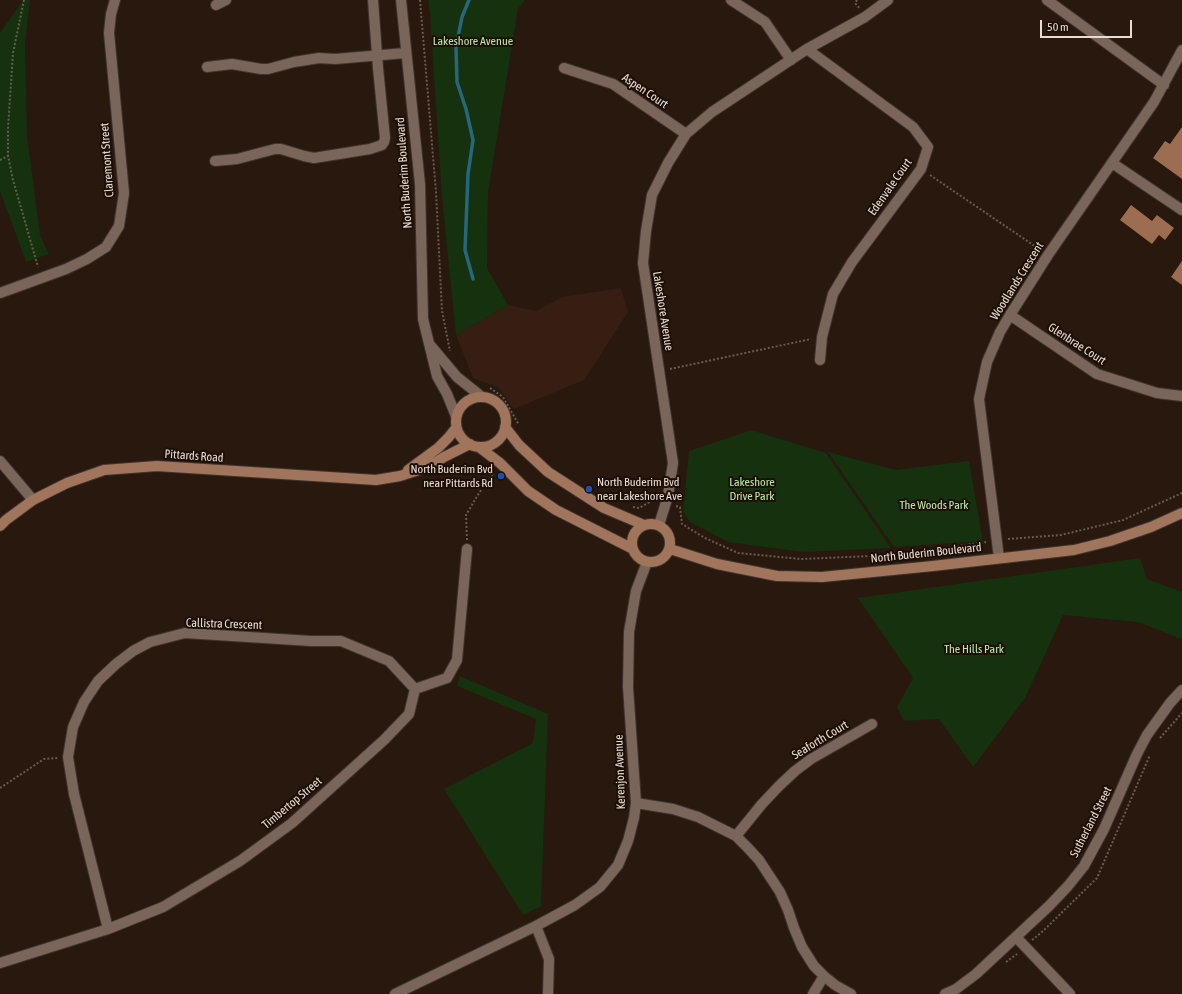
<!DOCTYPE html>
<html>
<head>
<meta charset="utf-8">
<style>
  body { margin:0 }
  #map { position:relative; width:1182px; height:994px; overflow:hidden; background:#28180e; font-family:"Asap Condensed",sans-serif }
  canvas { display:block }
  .scale { position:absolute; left:1040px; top:20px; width:92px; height:18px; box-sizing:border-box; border:2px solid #e8dcd5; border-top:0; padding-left:5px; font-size:12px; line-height:14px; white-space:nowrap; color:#e8dcd5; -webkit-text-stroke:3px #1e0f06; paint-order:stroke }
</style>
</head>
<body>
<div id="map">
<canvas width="1182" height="994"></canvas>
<div class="scale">50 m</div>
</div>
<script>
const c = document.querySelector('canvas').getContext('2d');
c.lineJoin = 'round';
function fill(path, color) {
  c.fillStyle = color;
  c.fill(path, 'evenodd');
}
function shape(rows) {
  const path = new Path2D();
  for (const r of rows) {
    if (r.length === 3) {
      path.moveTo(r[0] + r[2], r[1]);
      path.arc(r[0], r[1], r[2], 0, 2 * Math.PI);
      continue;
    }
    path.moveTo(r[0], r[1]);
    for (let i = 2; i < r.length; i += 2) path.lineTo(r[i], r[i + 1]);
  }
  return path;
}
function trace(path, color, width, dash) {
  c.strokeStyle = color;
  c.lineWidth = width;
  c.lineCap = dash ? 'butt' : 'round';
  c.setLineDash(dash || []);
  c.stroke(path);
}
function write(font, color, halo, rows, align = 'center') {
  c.font = font + ' "Asap Condensed",sans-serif';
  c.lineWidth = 4;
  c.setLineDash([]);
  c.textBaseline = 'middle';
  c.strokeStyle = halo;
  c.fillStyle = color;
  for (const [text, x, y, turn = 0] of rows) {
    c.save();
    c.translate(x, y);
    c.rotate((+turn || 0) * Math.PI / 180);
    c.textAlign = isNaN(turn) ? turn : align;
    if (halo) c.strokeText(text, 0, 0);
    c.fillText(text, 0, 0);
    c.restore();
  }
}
fill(shape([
  [621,288,628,312,584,380,514,409,498,387,473,378,456,335,508,305,536,311,562,297]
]), '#361f12');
fill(shape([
  [23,0,30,0,25,43,27,135,40,235,49,254,26,262,0,191,0,33],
  [428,0,525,0,518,9,488,192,487,268,508,305,456,335,442,198,430,15],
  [751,430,826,453,891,548,803,552,728,542,690,522,683,511,689,451],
  [828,452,896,470,969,461,983,541,894,547],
  [1140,558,1147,579,1182,592,1182,639,1138,622,1063,615,1025,698,973,767,939,719,904,721,897,707,913,678,858,598],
  [460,676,548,714,541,906,523,915,444,789,533,743,536,719,457,686]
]), '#15310d');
trace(shape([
  [469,0,462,17,456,47,457,82,466,109,473,140,468,174,465,250,473,279]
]), '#26677d', 3.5);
fill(shape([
  [1182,127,1182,179,1153,158,1165,141,1170,144],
  [1131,205,1152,221,1157,215,1174,228,1165,240,1159,235,1152,244,1120,220],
  [1182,261,1182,285,1171,277]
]), '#9d6d51');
const street = shape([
  [401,0,420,184,423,319,437,376,447,394,456,416],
  [731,0,765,22,791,60],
  [1047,0,1164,85],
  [216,5,226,0],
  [807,49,913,127,928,147,921,169,852,262,833,294,822,337,820,360],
  [207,67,232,64,261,69,268,69,294,62,319,58,335,59,406,53],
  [564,68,613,84,686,134],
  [215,161,237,159,275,149,281,149,304,156,314,158,370,149,382,145,384,142,385,138,378,68,373,0],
  [1112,163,1182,210],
  [0,293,66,269,87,259,106,247,119,226,124,193,109,33,111,14,115,0],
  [1010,315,1097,374,1157,393,1182,396],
  [431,346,457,377,482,397],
  [0,461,33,500],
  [659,525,668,496,673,463,643,263,646,231,652,195,668,163,686,134,712,112,807,49,865,17,888,0],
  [999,558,979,399,987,362,1000,332,1010,315,1048,255,1154,102,1182,50],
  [636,803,673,809,698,817,736,836,748,848,759,860,780,892,788,910,794,928,802,947,814,966,824,976,835,985,851,994],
  [736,836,762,804,779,786,795,771,811,759,872,724],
  [536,926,549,959,548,994],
  [108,929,74,794,68,757,73,727,84,702,98,681,116,664,133,651,150,642,185,633,311,641,341,641,389,661,415,689],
  [1016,937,1070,994],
  [0,963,108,929,163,907,240,861,292,823,384,740,409,714,415,689,447,678,457,660,467,549],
  [395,994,536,926,575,905,600,887,618,865,628,841,634,818,636,803,628,687,629,632,636,591,647,562],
  [813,994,824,976],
  [945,994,956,989,976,974,1049,906,1068,886,1084,866,1104,829,1137,754,1147,735,1170,703,1182,690]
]);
const secondary = shape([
  [481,422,25],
  [505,427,519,445,548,472,604,508,644,525],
  [479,447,500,463,528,491,556,510,633,549],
  [408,470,438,448,448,438,456,428],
  [651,543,19],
  [0,526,6,520,33,500,67,483,104,470,157,466,376,480,400,476,428,467,444,457,470,444],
  [670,549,717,564,777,576,822,577,933,566,1074,550,1110,541,1151,527,1182,513]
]);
trace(street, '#40342f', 12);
trace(secondary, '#40342f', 12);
trace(shape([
  [24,0,13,53,8,128,8,156,13,180,38,267],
  [420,0,436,192,442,311,450,351],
  [857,0,855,3,860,9],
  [0,160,8,156],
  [930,175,1039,249],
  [670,369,811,339],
  [490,388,503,397,519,425],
  [676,506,680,507,682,524,705,538,738,553,801,559,895,555,986,542],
  [633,507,639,508,653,500,656,500],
  [1008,539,1061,535,1123,520,1182,493],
  [467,540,466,515,479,493,493,474],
  [1160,738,1182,713],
  [0,788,44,759,58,758],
  [1032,940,1043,931,1097,878,1150,755],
  [1006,962,1017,954]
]), '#695b52', 2, [2, 2]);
trace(street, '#7a655a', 10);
trace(secondary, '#a1755c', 10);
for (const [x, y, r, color] of [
  [501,476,4,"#1a4fb4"],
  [589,489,4,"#1a4fb4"]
]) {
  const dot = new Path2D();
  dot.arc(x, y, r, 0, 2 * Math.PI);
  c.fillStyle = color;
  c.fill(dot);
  trace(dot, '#1e0f06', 1.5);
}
write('12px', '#b6eba9', '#1e0f06', [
  ["Lakeshore Avenue",473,41],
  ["Lakeshore",752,482],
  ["Drive Park",752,496],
  ["The Woods Park",934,505],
  ["The Hills Park",974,649]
]);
write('12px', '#e8dcd5', '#1e0f06', [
  ["Aspen Court",645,91,34],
  ["Claremont Street",107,160,-94],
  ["North Buderim Boulevard",404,173,-94],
  ["Edenvale Court",890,187,-55],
  ["Woodlands Crescent",1017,281,-58],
  ["Lakeshore Avenue",663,311,81],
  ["Glenbrae Court",1077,344,33],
  ["Pittards Road",194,456,4],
  ["North Buderim Boulevard",926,553,-6],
  ["Callistra Crescent",224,624,2],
  ["Seaforth Court",820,740,-31],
  ["Kerenjon Avenue",620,772,-92],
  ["Timbertop Street",292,803,-40],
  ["Sutherland Street",1091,822,-63]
]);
write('12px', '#e8dcd5', '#1e0f06', [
  ["North Buderim Bvd",493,469],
  ["near Pittards Rd",493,483],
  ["North Buderim Bvd",597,482,"left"],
  ["near Lakeshore Ave",597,496,"left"]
], 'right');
</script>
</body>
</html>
